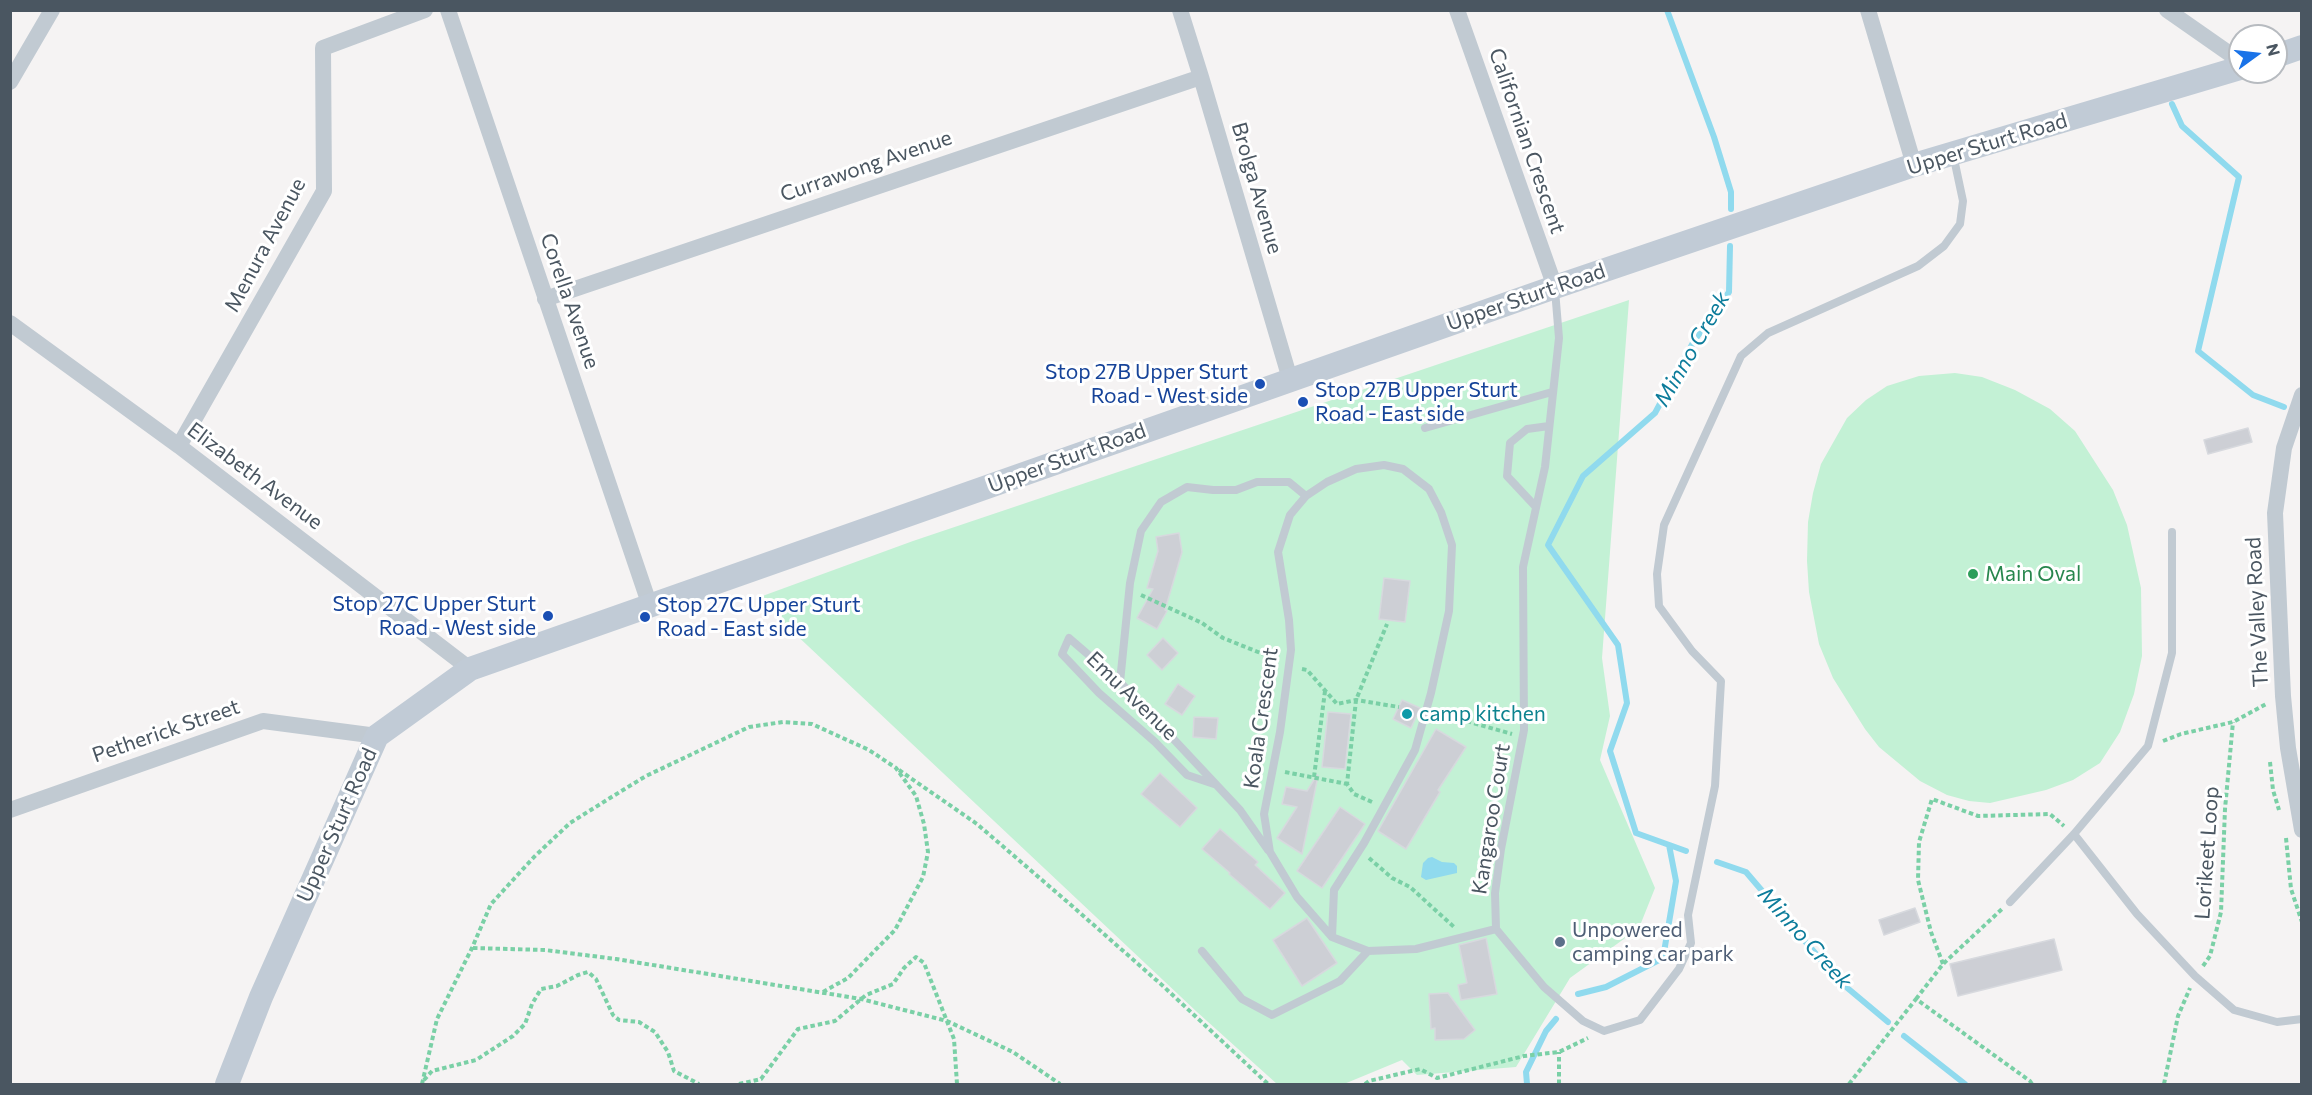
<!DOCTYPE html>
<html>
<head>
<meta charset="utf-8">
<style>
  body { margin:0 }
  #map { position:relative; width:2312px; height:1095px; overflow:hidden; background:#f5f3f3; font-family:Commissioner,sans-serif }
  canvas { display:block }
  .frame { position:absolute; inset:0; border:12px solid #4a5661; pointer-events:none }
  .north { position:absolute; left:2228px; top:24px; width:60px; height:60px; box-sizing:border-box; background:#fff; border:2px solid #b7bbc0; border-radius:50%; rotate:75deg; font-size:16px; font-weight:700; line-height:24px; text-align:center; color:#4a5661 }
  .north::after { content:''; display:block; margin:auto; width:21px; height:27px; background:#1a73e8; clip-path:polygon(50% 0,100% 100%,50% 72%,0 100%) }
</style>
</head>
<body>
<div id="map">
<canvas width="2312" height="1095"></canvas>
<div class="frame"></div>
<div class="north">N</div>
</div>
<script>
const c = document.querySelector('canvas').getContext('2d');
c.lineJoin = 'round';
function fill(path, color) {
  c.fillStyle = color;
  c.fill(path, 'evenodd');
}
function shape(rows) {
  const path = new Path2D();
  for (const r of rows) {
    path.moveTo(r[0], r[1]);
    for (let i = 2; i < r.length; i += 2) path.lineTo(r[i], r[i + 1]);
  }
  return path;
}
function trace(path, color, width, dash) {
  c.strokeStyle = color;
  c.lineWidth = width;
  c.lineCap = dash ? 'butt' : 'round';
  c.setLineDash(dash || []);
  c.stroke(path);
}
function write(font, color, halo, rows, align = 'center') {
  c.font = font + ' Commissioner,sans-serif';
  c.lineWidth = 6;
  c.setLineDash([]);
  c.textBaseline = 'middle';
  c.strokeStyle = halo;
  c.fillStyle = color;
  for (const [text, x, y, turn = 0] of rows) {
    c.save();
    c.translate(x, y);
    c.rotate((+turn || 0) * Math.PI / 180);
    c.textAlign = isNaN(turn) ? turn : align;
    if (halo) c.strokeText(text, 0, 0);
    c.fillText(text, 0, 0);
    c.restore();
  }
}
fill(shape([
  [1629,300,1602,658,1610,716,1600,760,1655,888,1639,928,1570,978,1516,1067,1417,1075,1402,1060,1344,1084,1277,1084,1197,1012,757,598,913,541],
  [1955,373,1982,377,2015,390,2050,409,2075,431,2113,490,2127,525,2141,588,2142,656,2134,694,2120,732,2100,763,2073,780,2046,790,1990,803,1969,801,1947,795,1920,781,1879,747,1865,729,1833,678,1819,644,1809,592,1807,561,1808,522,1813,493,1821,464,1847,418,1866,400,1887,386,1919,376]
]), '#c3f1d5');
fill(shape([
  [1432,857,1442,862,1454,863,1457,866,1457,873,1426,880,1421,877,1423,863,1428,858]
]), '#90daee');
trace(shape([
  [1667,10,1714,137,1731,192,1731,209],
  [2172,104,2182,126,2239,177,2198,351,2253,395,2284,407],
  [1686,851,1636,833,1610,751,1627,703,1618,645,1548,545,1583,476,1655,413,1694,341,1729,292,1730,246],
  [1717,862,1746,872,1839,981,1888,1022],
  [1578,994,1606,987,1663,958,1676,881,1669,845],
  [1904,1036,1965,1084],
  [1527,1084,1526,1072,1546,1031,1556,1019]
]), '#90daee', 6);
const building = shape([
  [2248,428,2252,442,2208,454,2204,440,2248,428],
  [1179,533,1182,552,1165,610,1167,611,1157,629,1137,618,1153,589,1147,588,1158,551,1156,537,1179,533],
  [1384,578,1410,581,1405,622,1379,619,1384,578],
  [1163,638,1178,653,1162,670,1147,655,1163,638],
  [1178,684,1195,696,1182,715,1165,704,1178,684],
  [1402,700,1420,708,1411,728,1393,719,1402,700],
  [1328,712,1351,714,1345,769,1322,767,1328,712],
  [1194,717,1218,718,1216,739,1193,737,1194,717],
  [1436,729,1466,747,1438,790,1440,792,1406,849,1378,831,1436,729],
  [1160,773,1197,808,1180,827,1141,794,1160,773],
  [1317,775,1318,776,1302,854,1277,838,1297,807,1282,804,1286,787,1307,791,1317,775],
  [1340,807,1365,824,1322,888,1297,871,1340,807],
  [1220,829,1258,862,1255,865,1285,893,1270,909,1229,874,1230,873,1202,849,1220,829],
  [1915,908,1920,922,1884,935,1879,920,1915,908],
  [1307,918,1337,963,1302,986,1273,940,1307,918],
  [1486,938,1497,994,1461,1000,1458,985,1467,983,1459,945,1486,938],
  [2054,939,2062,970,1958,996,1950,964,2054,939],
  [1448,993,1475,1030,1464,1039,1435,1040,1435,1028,1431,1029,1429,994,1448,993]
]);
fill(building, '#cdcfd5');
trace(building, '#d7d9de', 1.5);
trace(shape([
  [1141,595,1202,623,1223,638,1278,660],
  [1302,669,1307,670,1337,704,1356,700,1399,707],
  [1438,713,1512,734],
  [2163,741,2181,734,2233,722,2268,703],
  [2270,762,2273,790,2279,810],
  [899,770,977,824,1071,905,1163,986,1268,1084],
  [1285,772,1347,784],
  [1314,777,1325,691],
  [1372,802,1354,794,1347,784,1356,700,1387,624],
  [2286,838,2291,889,2302,922],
  [1369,858,1392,878,1410,887,1454,927],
  [473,948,545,950,616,959,861,999,947,1021,1013,1052,1060,1084],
  [1943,964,1931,932,1918,880,1919,842,1932,799,1978,816,2050,814,2064,826],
  [2203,966,2210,956,2221,912,2225,809,2233,722],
  [1916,999,1943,964,2002,909],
  [424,1080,432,1071,476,1060,513,1036,525,1024,532,1004,541,989,557,986,578,975,588,972,596,979,613,1015,619,1020,639,1022,655,1032,668,1052,674,1071,699,1084],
  [422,1084,437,1019,472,948,491,904,534,857,570,823,610,798,646,776,749,727,783,722,812,724,869,750,896,768,916,796,924,824,928,852,923,877,895,930,848,978,821,993],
  [739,1084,761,1079,798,1029,835,1021,866,995,893,984,904,968,916,957,924,963,954,1039,957,1084],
  [1365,1084,1369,1081,1420,1069,1437,1078,1524,1056,1559,1052,1588,1038],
  [1559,1084,1559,1052],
  [1849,1084,1916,999,2030,1081,2032,1084],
  [2164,1084,2178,1016,2190,988]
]), '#7ad0a6', 4, [4.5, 3]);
trace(shape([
  [1425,428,1552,392],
  [1536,507,1507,476,1510,443,1527,429,1549,426],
  [1120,682,1130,583,1141,531,1161,502,1187,487,1213,490,1236,490,1257,482,1289,482,1306,496],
  [1214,784,1187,775,1155,742,1099,693,1062,654,1069,638,1120,682,1240,810,1268,850],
  [2074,834,2137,914,2195,976,2234,1010,2277,1022,2302,1019],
  [2010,902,2074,834,2148,746,2172,653,2172,532],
  [1496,929,1544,987,1583,1021,1604,1031,1640,1020,1679,969,1691,943,1688,915,1715,786,1721,681,1692,651,1659,606,1657,574,1664,525,1741,356,1768,333,1918,266,1944,246,1960,224,1963,201,1953,154],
  [1496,929,1495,893,1501,849,1524,730,1523,567,1545,467,1559,338,1555,290],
  [1332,937,1334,890,1364,843,1415,750,1431,693,1449,611,1452,545,1441,512,1429,489,1403,469,1384,465,1356,469,1327,482,1306,496,1290,515,1278,552,1289,620,1291,650,1280,732,1264,814,1270,852,1297,897,1332,937,1368,951,1416,949,1496,929],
  [1202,951,1242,999,1272,1015,1340,981,1368,951]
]), '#c1cad2', 8);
trace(shape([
  [448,10,650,606],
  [1180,10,1201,77,1290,379],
  [1457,10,1555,287],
  [1868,10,1914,165],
  [2167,10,2240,61],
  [10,82,52,10],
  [545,299,1201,77],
  [10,323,179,446,470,669],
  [2302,395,2284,448,2275,513,2283,696,2288,748,2302,830],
  [179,446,324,191,323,48,425,10],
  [10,810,263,721,377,736]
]), '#c1cad2', 16);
trace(shape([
  [2276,56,2302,47],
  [227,1084,261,997,377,736,470,669,1555,287,1914,165,2240,68]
]), '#c1cbd6', 24);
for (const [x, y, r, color] of [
  [1260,384,6,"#1a4fb4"],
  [1303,402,6,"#1a4fb4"],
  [1973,574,6,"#2e9e5b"],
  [548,616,6,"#1a4fb4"],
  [645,617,6,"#1a4fb4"],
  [1407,714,6,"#0f9aa8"],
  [1560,942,6,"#5c6f8a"]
]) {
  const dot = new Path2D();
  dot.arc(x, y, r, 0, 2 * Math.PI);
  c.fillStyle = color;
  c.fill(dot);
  trace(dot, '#fff', 2);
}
write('21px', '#4a5661', '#fff', [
  ["Californian Crescent",1527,141,71],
  ["Upper Sturt Road",1987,144,-17],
  ["Currawong Avenue",866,166,-19],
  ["Brolga Avenue",1257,188,74],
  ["Menura Avenue",265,245,-62],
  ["Upper Sturt Road",1526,297,-19],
  ["Corella Avenue",570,301,71],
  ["Upper Sturt Road",1067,458,-20],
  ["Elizabeth Avenue",255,476,37],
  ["The Valley Road",2257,612,-93],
  ["Emu Avenue",1132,696,44],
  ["Koala Crescent",1261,718,-82],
  ["Petherick Street",166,731,-19],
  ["Kangaroo Court",1491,819,-81],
  ["Upper Sturt Road",337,825,-66],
  ["Lorikeet Loop",2207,853,-86]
]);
write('21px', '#164399', '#fff', [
  ["Stop 27B Upper Sturt",1248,372],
  ["Road - West side",1248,396],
  ["Stop 27B Upper Sturt",1315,390,"left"],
  ["Road - East side",1315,414,"left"],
  ["Stop 27C Upper Sturt",536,604],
  ["Road - West side",536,628],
  ["Stop 27C Upper Sturt",657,605,"left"],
  ["Road - East side",657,629,"left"]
], 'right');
write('21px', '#27864d', '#fff', [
  ["Main Oval",1985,574]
], 'left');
write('21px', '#0d838f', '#fff', [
  ["camp kitchen",1419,714]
], 'left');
write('21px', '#4e5e75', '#fff', [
  ["Unpowered",1572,930],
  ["camping car park",1572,954]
], 'left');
write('italic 22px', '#0c7c9b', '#fff', [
  ["Minno Creek",1692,349,-60],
  ["Minno Creek",1805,938,48]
]);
</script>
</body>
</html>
